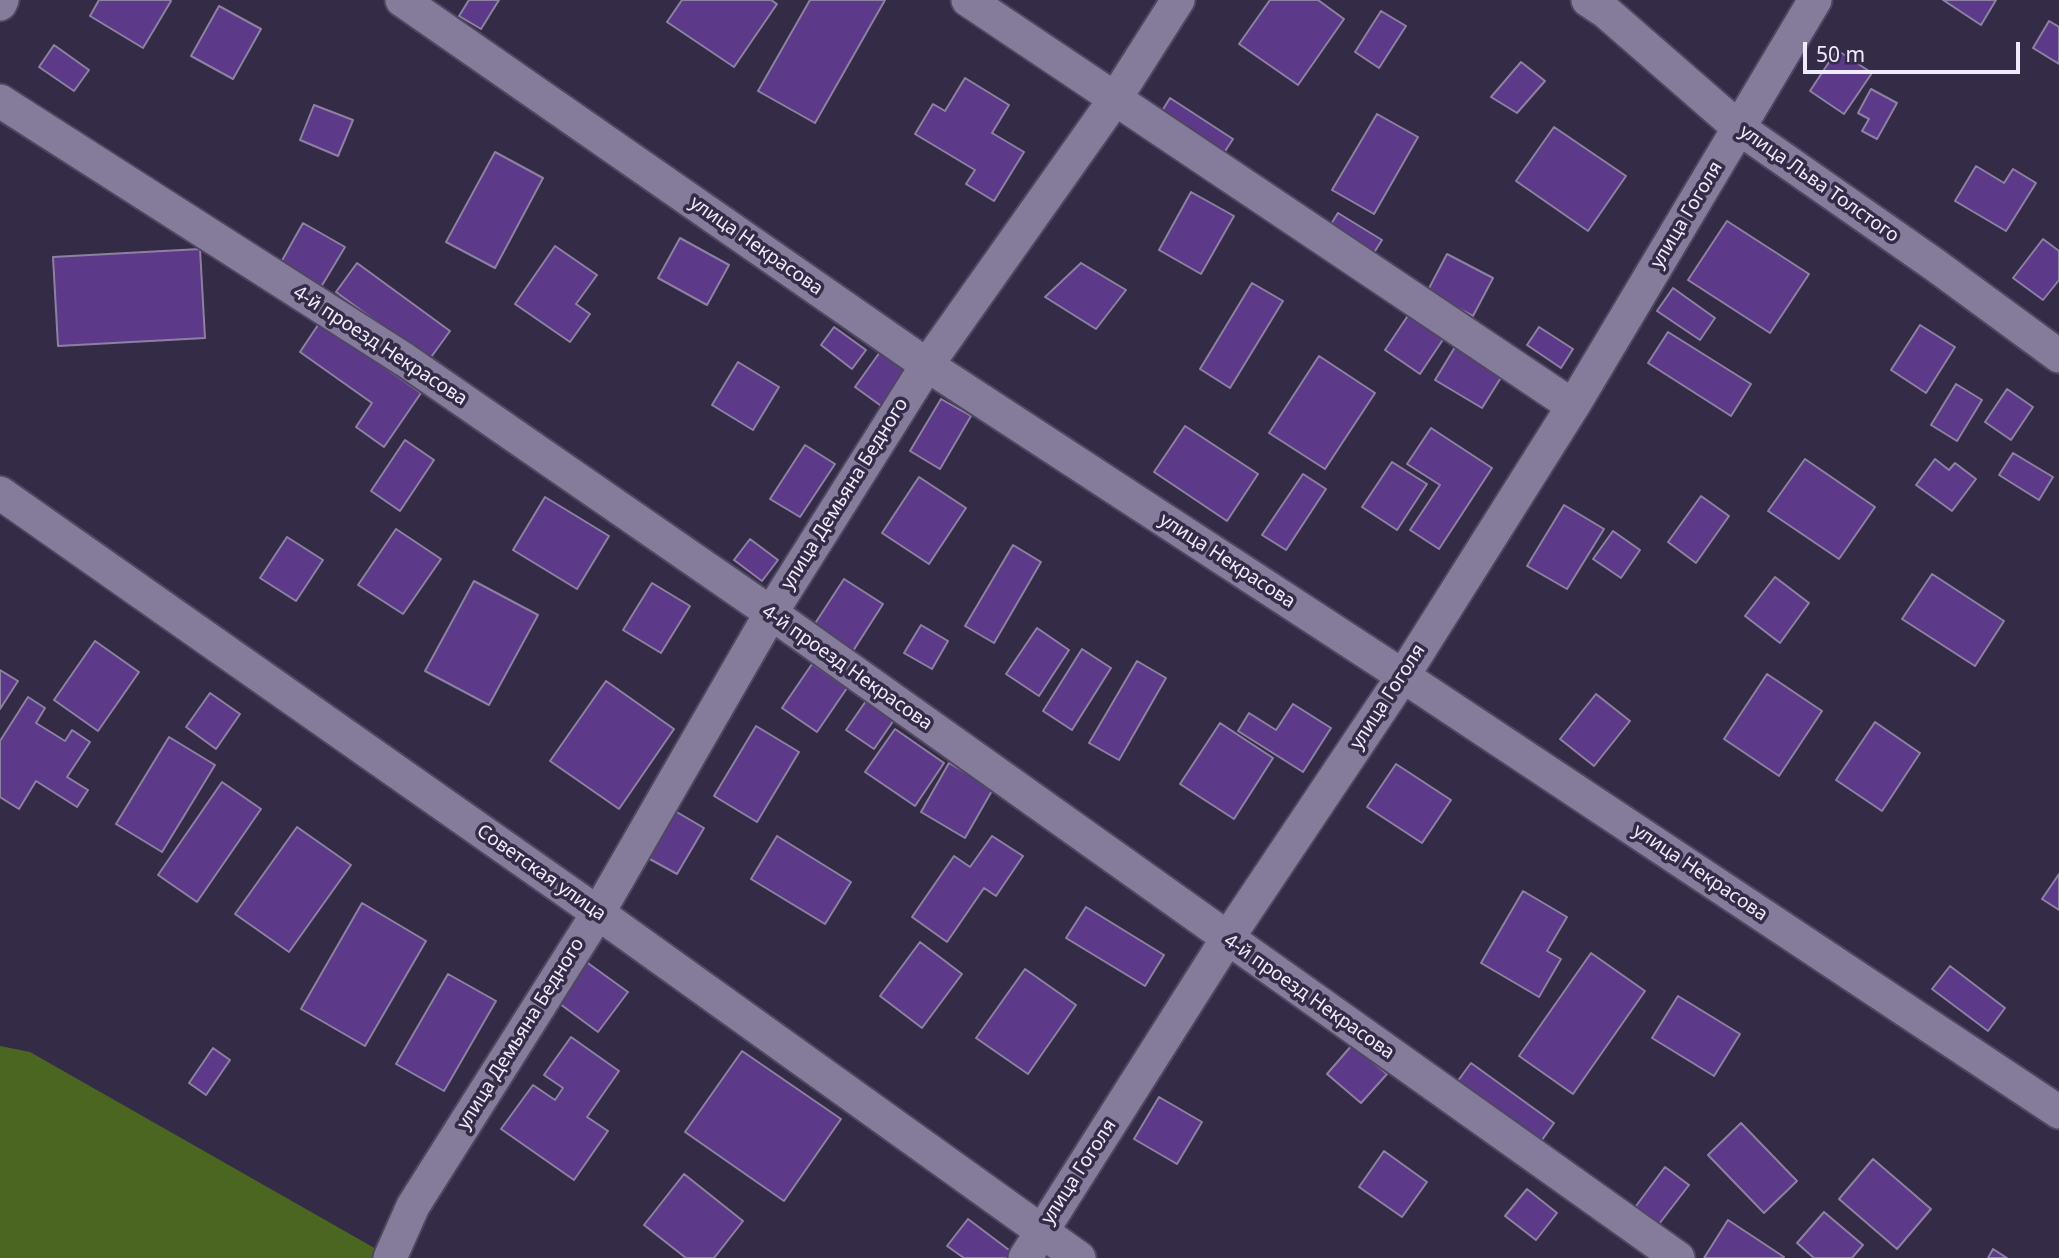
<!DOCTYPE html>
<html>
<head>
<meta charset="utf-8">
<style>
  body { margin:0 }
  #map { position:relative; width:2059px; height:1258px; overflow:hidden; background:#342c47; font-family:"Noto Sans",sans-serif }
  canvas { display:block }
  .scale { position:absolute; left:1803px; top:42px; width:217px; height:32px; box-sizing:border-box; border:4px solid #efeafc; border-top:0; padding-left:9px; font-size:21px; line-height:24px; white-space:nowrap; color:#efeafc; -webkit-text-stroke:5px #342c47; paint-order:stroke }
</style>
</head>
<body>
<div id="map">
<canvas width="2059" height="1258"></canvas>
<div class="scale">50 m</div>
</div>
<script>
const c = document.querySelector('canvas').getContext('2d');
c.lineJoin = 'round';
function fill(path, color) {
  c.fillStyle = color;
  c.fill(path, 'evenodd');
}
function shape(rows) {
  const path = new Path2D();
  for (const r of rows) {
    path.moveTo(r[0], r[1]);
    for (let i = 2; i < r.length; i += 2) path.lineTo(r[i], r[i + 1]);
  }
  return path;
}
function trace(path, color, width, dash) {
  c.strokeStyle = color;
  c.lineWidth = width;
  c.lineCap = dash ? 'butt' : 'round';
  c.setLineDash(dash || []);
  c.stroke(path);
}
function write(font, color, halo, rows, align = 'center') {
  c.font = font + ' "Noto Sans",sans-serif';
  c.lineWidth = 7;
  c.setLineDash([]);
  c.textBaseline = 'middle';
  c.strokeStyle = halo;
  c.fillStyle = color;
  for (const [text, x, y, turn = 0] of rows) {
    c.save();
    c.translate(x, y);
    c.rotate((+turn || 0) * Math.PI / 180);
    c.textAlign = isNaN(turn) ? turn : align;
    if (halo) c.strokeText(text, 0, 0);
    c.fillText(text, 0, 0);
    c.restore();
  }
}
fill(shape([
  [0,1046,30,1052,392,1258,0,1258]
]), '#4b6621');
const building = shape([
  [99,0,170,0,171,1,143,48,90,16,99,0],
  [469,0,499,0,481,29,459,16,469,0],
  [682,0,771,0,777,4,734,67,667,22,682,0],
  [810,0,885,0,815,123,758,91,810,0],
  [1270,0,1318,0,1344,19,1298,85,1239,44,1270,0],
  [1943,0,1996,0,1981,25,1943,0],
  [219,6,261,29,233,79,191,56,219,6],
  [1381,11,1406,26,1379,68,1355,52,1381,11],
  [2049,21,2059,27,2059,64,2033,48,2049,21],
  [54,45,89,70,74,91,39,67,54,45],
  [1837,50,1872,73,1844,114,1810,91,1837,50],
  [1521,62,1545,81,1517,113,1491,97,1521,62],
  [965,78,1009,105,992,133,1024,152,994,201,966,184,975,170,915,134,933,104,945,111,965,78],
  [1871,89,1897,103,1877,139,1862,131,1869,119,1858,113,1871,89],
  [1170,98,1233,139,1220,159,1157,119,1170,98],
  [314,105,353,120,338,156,300,140,314,105],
  [1377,114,1418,137,1374,214,1332,190,1377,114],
  [1554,127,1626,176,1588,231,1516,181,1554,127],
  [495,152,543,178,495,268,446,242,495,152],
  [1976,166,2004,183,2013,169,2036,183,2006,231,1955,201,1976,166],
  [1191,192,1234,216,1201,274,1159,250,1191,192],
  [1338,213,1382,240,1370,259,1326,232,1338,213],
  [1727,221,1809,274,1770,333,1688,280,1727,221],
  [303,223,345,247,321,287,280,264,303,223],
  [680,238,729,265,707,305,658,278,680,238],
  [2043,239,2059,251,2059,280,2043,300,2013,278,2043,239],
  [555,246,597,275,576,304,590,314,570,342,515,304,555,246],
  [200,249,205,338,58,346,53,257,200,249],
  [1447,254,1493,278,1473,316,1427,292,1447,254],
  [357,263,450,331,429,360,336,292,357,263],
  [1081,263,1126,290,1096,329,1045,297,1081,263],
  [1252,283,1283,301,1230,388,1200,369,1252,283],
  [1673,288,1715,318,1700,340,1657,311,1673,288],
  [1409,314,1444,338,1420,374,1385,350,1409,314],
  [320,322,421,393,384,447,356,427,372,403,300,352,320,322],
  [1920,325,1955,347,1926,393,1891,370,1920,325],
  [834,327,866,350,852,369,821,345,834,327],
  [1539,327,1573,349,1561,368,1527,345,1539,327],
  [1668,332,1751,384,1731,416,1648,363,1668,332],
  [1455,347,1502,376,1482,408,1435,380,1455,347],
  [880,352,909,373,884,408,855,387,880,352],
  [1319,356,1375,393,1325,469,1269,433,1319,356],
  [738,362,779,387,753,430,712,405,738,362],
  [1956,384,1982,400,1957,441,1931,425,1956,384],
  [2007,389,2033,407,2011,440,1985,422,2007,389],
  [941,399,971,416,940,469,910,451,941,399],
  [1185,426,1258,474,1227,521,1154,472,1185,426],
  [1431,428,1492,468,1439,549,1410,530,1440,485,1407,464,1431,428],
  [405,440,434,460,400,511,371,491,405,440],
  [805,445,835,464,800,517,770,499,805,445],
  [2013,453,2053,477,2039,500,1999,475,2013,453],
  [1805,459,1875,507,1839,559,1768,511,1805,459],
  [1935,459,1949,470,1955,463,1976,479,1952,511,1916,485,1935,459],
  [1392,462,1427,484,1397,530,1362,507,1392,462],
  [1303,474,1326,489,1286,550,1262,535,1303,474],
  [919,477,966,508,929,564,882,533,919,477],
  [1701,496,1729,516,1696,563,1668,542,1701,496],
  [545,497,609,536,577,589,513,550,545,497],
  [1564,505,1604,529,1567,589,1527,566,1564,505],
  [396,529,441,559,403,614,358,585,396,529],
  [1613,531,1640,550,1621,578,1593,559,1613,531],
  [287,537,323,560,296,601,260,578,287,537],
  [750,539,778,560,762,581,734,560,750,539],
  [1013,545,1041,562,994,643,965,626,1013,545],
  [1932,574,2004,621,1975,666,1902,619,1932,574],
  [1775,577,1809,603,1780,643,1745,616,1775,577],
  [844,579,883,604,853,651,814,625,844,579],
  [474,581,538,615,489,705,425,671,474,581],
  [652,583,690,606,661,653,623,630,652,583],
  [921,625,948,641,932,669,904,653,921,625],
  [1037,628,1069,650,1039,696,1006,674,1037,628],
  [95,641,139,672,98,731,54,700,95,641],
  [1082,649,1111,668,1072,730,1043,711,1082,649],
  [1137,661,1166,678,1119,760,1089,743,1137,661],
  [812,664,847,688,817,732,782,708,812,664],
  [0,670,18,681,0,709,0,670],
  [1767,674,1822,711,1779,776,1724,739,1767,674],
  [606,681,674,729,619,809,550,761,606,681],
  [210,693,240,714,216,749,186,727,210,693],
  [1596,694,1630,721,1594,766,1560,739,1596,694],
  [28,697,45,708,36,723,65,741,72,730,90,742,67,777,88,790,77,807,36,781,19,809,0,797,0,741,28,697],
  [868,698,896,717,874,749,846,730,868,698],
  [1293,704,1331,728,1303,772,1238,731,1249,713,1276,730,1293,704],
  [1875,722,1920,753,1882,811,1836,780,1875,722],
  [1220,723,1273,758,1234,819,1180,784,1220,723],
  [756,726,799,752,757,822,714,796,756,726],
  [895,729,944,763,915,806,865,772,895,729],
  [169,737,215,765,162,852,116,824,169,737],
  [949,763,993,789,965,838,921,812,949,763],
  [1396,764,1451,800,1422,843,1367,807,1396,764],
  [222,782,261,809,197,902,158,875,222,782],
  [675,811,704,828,677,874,648,858,675,811],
  [297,827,351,865,289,952,235,914,297,827],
  [777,836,851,882,825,924,751,879,777,836],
  [992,836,1023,856,996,896,984,888,947,942,912,917,954,856,970,867,992,836],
  [2059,874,2059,910,2042,899,2059,874],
  [1523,891,1567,917,1547,951,1561,959,1539,997,1481,963,1523,891],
  [362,903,426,941,365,1046,301,1009,362,903],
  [1086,907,1164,955,1145,986,1066,938,1086,907],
  [920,942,962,974,922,1028,880,996,920,942],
  [1591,953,1645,991,1573,1094,1519,1056,1591,953],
  [585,961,628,992,598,1032,556,1001,585,961],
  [1950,966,2005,1008,1988,1031,1932,989,1950,966],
  [1025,969,1076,1005,1028,1074,976,1038,1025,969],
  [448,974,496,1001,444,1091,396,1064,448,974],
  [1678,996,1740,1034,1714,1076,1652,1038,1678,996],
  [571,1037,619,1071,587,1117,608,1131,574,1180,501,1129,533,1085,555,1100,563,1088,544,1075,571,1037],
  [1352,1045,1387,1074,1361,1103,1327,1074,1352,1045],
  [213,1048,230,1060,206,1095,189,1083,213,1048],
  [742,1051,841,1119,784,1201,685,1132,742,1051],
  [1471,1063,1554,1123,1537,1147,1454,1086,1471,1063],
  [1159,1097,1202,1122,1177,1164,1134,1139,1159,1097],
  [1741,1123,1797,1181,1764,1213,1708,1155,1741,1123],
  [1384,1151,1427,1182,1402,1217,1359,1187,1384,1151],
  [1873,1159,1931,1209,1897,1249,1839,1199,1873,1159],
  [1665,1167,1689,1185,1656,1228,1633,1210,1665,1167],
  [684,1174,743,1221,714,1258,686,1258,644,1225,684,1174],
  [1527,1189,1557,1213,1536,1240,1505,1216,1527,1189],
  [1824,1212,1863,1245,1852,1258,1814,1258,1797,1243,1824,1212],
  [968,1219,1017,1256,1015,1258,964,1258,947,1246,968,1219],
  [1728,1220,1784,1257,1784,1258,1704,1258,1728,1220],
  [1993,1249,2007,1258,1988,1258,1993,1249]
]);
fill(building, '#5c3989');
trace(building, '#8c81a1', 2);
const minor = shape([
  [402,0,927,365,1403,676,2059,1112],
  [968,0,1573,406],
  [1588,0,1606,12,1739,128,1935,265,2059,356],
  [0,4,2,0],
  [0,101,405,360,771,613,1678,1258],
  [0,493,598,913,1079,1258],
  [390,1258,413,1206,598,913,771,613,927,365,1115,99,1178,0],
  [1025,1258,1227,939,1403,676,1573,406,1815,0]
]);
trace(minor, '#4f475f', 37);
trace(minor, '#857c9c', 33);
write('19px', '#efeafc', '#342c47', [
  ["улица Льва Толстого",1819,184,35],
  ["улица Гоголя",1687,215,-59],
  ["улица Некрасова",756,246,35],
  ["4-й проезд Некрасова",380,346,33],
  ["улица Демьяна Бедного",845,494,-58],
  ["улица Некрасова",1227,561,33],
  ["4-й проезд Некрасова",847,668,35],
  ["улица Гоголя",1388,697,-57],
  ["Советская улица",541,873,35],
  ["улица Некрасова",1700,873,34],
  ["4-й проезд Некрасова",1309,997,35],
  ["улица Демьяна Бедного",521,1034,-58],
  ["улица Гоголя",1079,1172,-57]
]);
</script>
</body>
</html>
